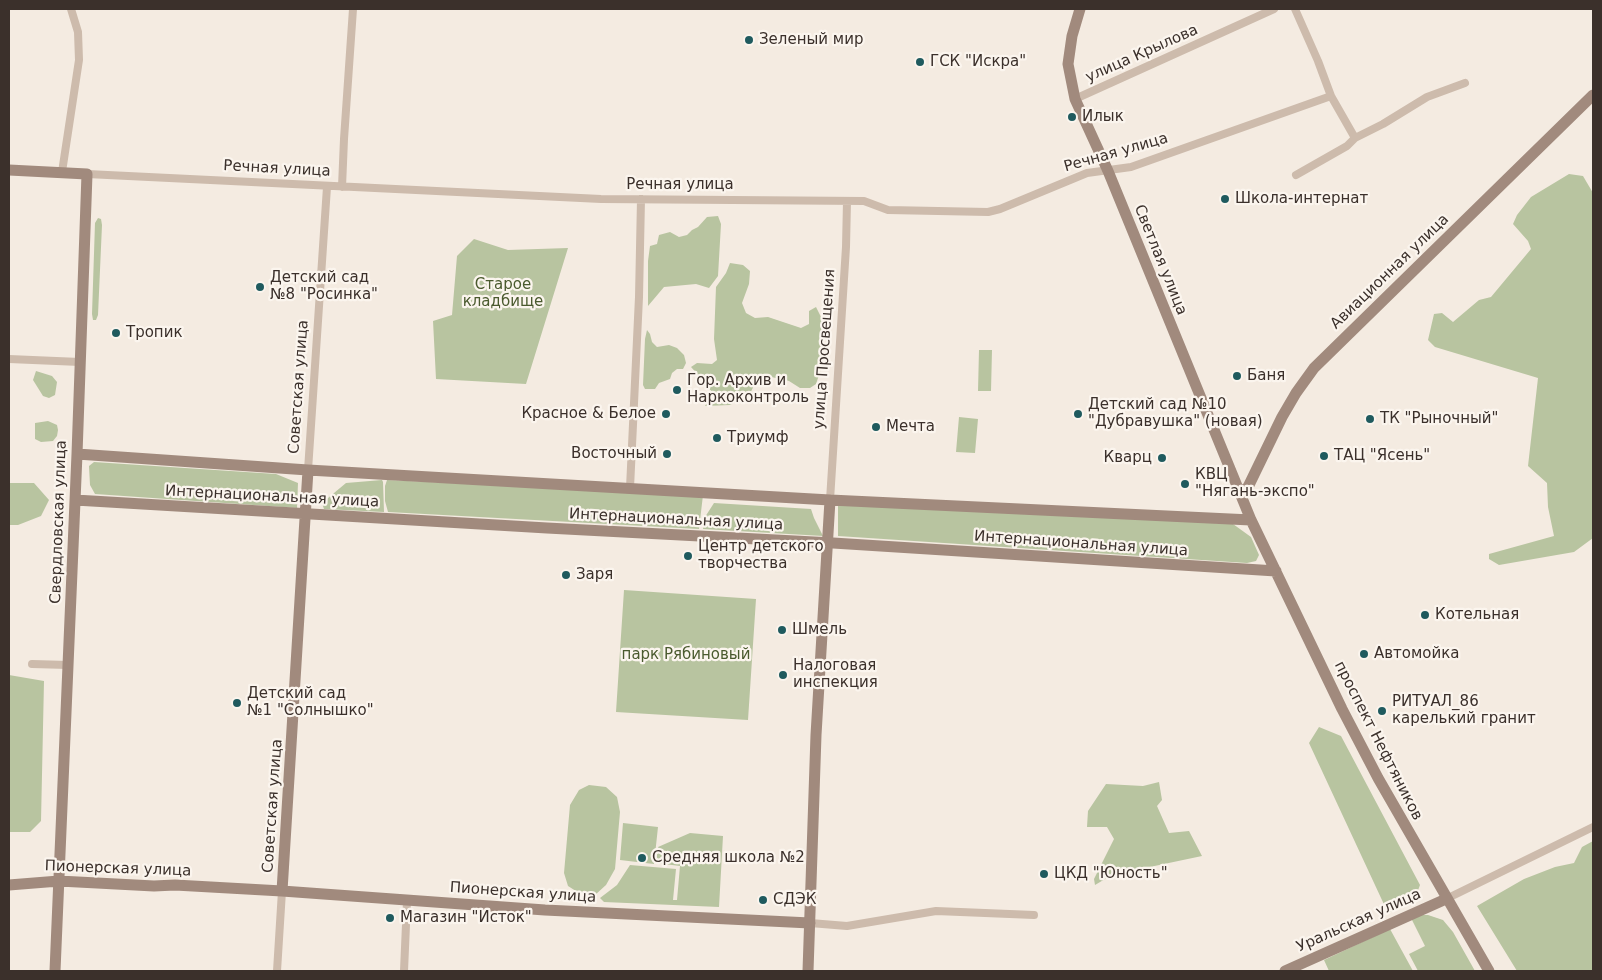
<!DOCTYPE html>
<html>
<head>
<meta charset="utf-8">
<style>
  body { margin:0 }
  #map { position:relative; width:1602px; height:980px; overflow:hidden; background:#f4ebe1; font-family:"DejaVu Sans",sans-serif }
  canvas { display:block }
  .frame { position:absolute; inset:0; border:10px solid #3b302b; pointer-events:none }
</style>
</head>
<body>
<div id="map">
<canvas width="1602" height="980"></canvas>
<div class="frame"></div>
</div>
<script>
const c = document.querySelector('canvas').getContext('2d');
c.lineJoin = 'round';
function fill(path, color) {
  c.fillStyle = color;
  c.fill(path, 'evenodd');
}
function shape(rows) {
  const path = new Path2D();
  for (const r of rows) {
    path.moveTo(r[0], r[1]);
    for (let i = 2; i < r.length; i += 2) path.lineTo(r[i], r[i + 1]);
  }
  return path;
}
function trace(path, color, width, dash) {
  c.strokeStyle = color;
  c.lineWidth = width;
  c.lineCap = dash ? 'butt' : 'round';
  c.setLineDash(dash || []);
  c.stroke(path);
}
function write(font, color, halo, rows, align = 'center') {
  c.font = font + ' "DejaVu Sans",sans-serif';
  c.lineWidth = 4.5;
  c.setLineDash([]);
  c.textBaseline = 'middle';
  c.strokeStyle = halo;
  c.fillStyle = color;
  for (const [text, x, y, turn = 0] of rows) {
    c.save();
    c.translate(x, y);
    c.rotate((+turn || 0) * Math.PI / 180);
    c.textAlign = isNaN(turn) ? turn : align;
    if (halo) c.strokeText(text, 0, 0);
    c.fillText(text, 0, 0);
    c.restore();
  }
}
fill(shape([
  [1569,174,1583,176,1593,193,1593,538,1574,552,1499,565,1489,559,1489,554,1554,536,1548,507,1547,483,1528,466,1538,378,1435,347,1428,340,1434,314,1442,313,1453,322,1479,300,1491,297,1531,249,1528,241,1513,224,1517,215,1531,197],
  [718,216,721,224,718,276,709,288,696,284,664,287,648,306,648,261,650,246,657,244,659,235,670,232,679,237,687,235,692,230,698,227,707,217],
  [98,218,101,219,102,225,98,315,96,320,93,320,92,314,95,223],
  [474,239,508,250,568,248,526,384,436,379,433,321,452,315,457,256],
  [730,263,743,265,750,271,749,284,742,303,746,313,755,318,768,317,801,328,809,324,809,311,816,307,824,323,823,357,820,372,816,384,810,388,800,388,789,381,767,376,755,383,750,394,730,405,705,406,713,392,702,384,701,378,691,367,697,363,712,364,717,360,714,339,716,287,726,273],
  [647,330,650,334,652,342,657,347,669,345,677,348,684,355,686,363,683,369,677,369,672,373,670,379,659,383,655,389,645,389,643,385,645,339],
  [979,350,992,350,991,391,978,391],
  [36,371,52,376,57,382,55,395,49,398,43,396,33,380],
  [959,417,978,419,975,453,956,452],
  [48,421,57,425,58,430,57,436,53,441,41,442,35,439,35,423],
  [94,462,276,474,298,483,297,508,95,494,90,485,89,466],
  [382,480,383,482,384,512,324,509,322,503,346,483],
  [387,480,703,495,699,529,388,512,385,501,385,486],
  [9,483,34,483,49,500,41,516,18,525,9,525],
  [714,503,811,509,814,518,823,536,703,529,705,517],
  [838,503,1233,524,1251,537,1259,555,1256,561,1247,563,838,536],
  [624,590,756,599,748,720,616,712],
  [9,675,44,681,41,821,30,832,9,832],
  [1319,727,1341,736,1420,885,1417,893,1410,903,1388,913,1309,743],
  [1159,782,1162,800,1157,806,1169,833,1189,831,1202,856,1126,872,1122,869,1095,885,1094,879,1114,839,1107,827,1087,827,1088,811,1106,784,1143,786],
  [589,785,606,787,617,797,620,812,615,869,606,885,595,895,579,893,568,886,564,873,570,805,579,790],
  [623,823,658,827,654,864,620,860],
  [690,833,723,836,719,907,604,902,600,898,617,885,630,865,676,869,673,900,677,900,680,866,656,863,658,847],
  [1593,841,1593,971,1517,971,1477,906,1524,879,1555,867,1574,863,1582,847],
  [1417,915,1428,915,1443,920,1453,932,1475,971,1418,971,1409,954,1425,946,1411,918],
  [1390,929,1413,971,1329,971,1324,960]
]), '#b8c4a0');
trace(shape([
  [1295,9,1318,61,1331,96,1355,138,1383,124,1427,97,1465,83],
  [1075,99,1274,9],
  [62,172,79,60,78,32,71,9],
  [87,174,601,199,864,201,888,210,988,212,1000,209,1087,173,1131,167,1331,96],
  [1296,175,1347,146,1355,138],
  [342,187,344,139,353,9],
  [9,359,80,362],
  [308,470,327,187],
  [630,488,639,297,641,199],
  [830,500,846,247,847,201],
  [32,664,68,665],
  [1446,899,1593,827],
  [810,923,847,926,936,911,1034,915],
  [277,971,282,891],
  [404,971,407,901]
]), '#cdbbac', 8);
trace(shape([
  [1080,9,1072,36,1068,64,1075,99,1108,171,1251,520,1342,709,1378,778,1489,971],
  [9,170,87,174,77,454,55,971],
  [77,454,308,470,830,500,1251,520],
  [1240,494,1248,487,1282,417,1296,393,1314,368,1593,95],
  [75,500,547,528,833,543,1276,571],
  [9,885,59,881,154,886,175,885,282,891,545,910,810,923],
  [282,891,308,470],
  [808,971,816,735,830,500],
  [1285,971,1446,899]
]), '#a18a7d', 11);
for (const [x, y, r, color] of [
  [749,40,5,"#1f5a5e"],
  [920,62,5,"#1f5a5e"],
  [1072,117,5,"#1f5a5e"],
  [1225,199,5,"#1f5a5e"],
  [260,287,5,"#1f5a5e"],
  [116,333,5,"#1f5a5e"],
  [1237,376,5,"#1f5a5e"],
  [677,390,5,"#1f5a5e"],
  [666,414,5,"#1f5a5e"],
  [1078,414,5,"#1f5a5e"],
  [1370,419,5,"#1f5a5e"],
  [876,427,5,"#1f5a5e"],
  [717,438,5,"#1f5a5e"],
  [667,454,5,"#1f5a5e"],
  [1324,456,5,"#1f5a5e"],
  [1162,458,5,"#1f5a5e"],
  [1185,484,5,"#1f5a5e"],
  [688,556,5,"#1f5a5e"],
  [566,575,5,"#1f5a5e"],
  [1425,615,5,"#1f5a5e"],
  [782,630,5,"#1f5a5e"],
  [1364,654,5,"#1f5a5e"],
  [783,675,5,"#1f5a5e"],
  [237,703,5,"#1f5a5e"],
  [1382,711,5,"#1f5a5e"],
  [642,858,5,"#1f5a5e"],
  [1044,874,5,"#1f5a5e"],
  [763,900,5,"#1f5a5e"],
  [390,918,5,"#1f5a5e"]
]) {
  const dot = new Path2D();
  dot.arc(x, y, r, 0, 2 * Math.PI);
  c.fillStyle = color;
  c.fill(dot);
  trace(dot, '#fbf5ee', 2);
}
write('15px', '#3b302b', '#fbf5ee', [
  ["Зеленый мир",759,40],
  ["ГСК \"Искра\"",930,62],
  ["Илык",1082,117],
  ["Школа-интернат",1235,199],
  ["Детский сад",270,278],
  ["№8 \"Росинка\"",270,295],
  ["Тропик",126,333],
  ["Баня",1247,376],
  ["Гор. Архив и",687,381],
  ["Наркоконтроль",687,398],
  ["Детский сад №10",1088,405],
  ["\"Дубравушка\" (новая)",1088,422],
  ["Красное & Белое",656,414,"right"],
  ["ТК \"Рыночный\"",1380,419],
  ["Мечта",886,427],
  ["Триумф",727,438],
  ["Восточный",657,454,"right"],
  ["ТАЦ \"Ясень\"",1334,456],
  ["Кварц",1152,458,"right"],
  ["КВЦ",1195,475],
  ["\"Нягань-экспо\"",1195,492],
  ["Центр детского",698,547],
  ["творчества",698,564],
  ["Заря",576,575],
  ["Котельная",1435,615],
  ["Шмель",792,630],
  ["Автомойка",1374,654],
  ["Налоговая",793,666],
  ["инспекция",793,683],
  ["Детский сад",247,694],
  ["№1 \"Солнышко\"",247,711],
  ["РИТУАЛ_86",1392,702],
  ["карелький гранит",1392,719],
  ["Средняя школа №2",652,858],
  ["ЦКД \"Юность\"",1054,874],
  ["СДЭК",773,900],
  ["Магазин \"Исток\"",400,918]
], 'left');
write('15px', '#3b302b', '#fbf5ee', [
  ["улица Крылова",1142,54,-24],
  ["Речная улица",1116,153,-16],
  ["Речная улица",277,169,3],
  ["Речная улица",680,185],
  ["Светлая улица",1160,260,68],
  ["Авиационная улица",1390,272,-44],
  ["улица Просвещения",825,349,-86],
  ["Советская улица",299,387,-86],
  ["Интернациональная улица",272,497,3],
  ["Интернациональная улица",676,520,3],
  ["Свердловская улица",59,522,-88],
  ["Интернациональная улица",1081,544,4],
  ["проспект Нефтяников",1378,741,63],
  ["Советская улица",273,806,-86],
  ["Пионерская улица",118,869,2],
  ["Пионерская улица",523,893,4],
  ["Уральская улица",1359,921,-24]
]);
write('15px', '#4a5a2e', '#fbf5ee', [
  ["Старое",503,285],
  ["кладбище",503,302],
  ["парк Рябиновый",686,655]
]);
</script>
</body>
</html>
